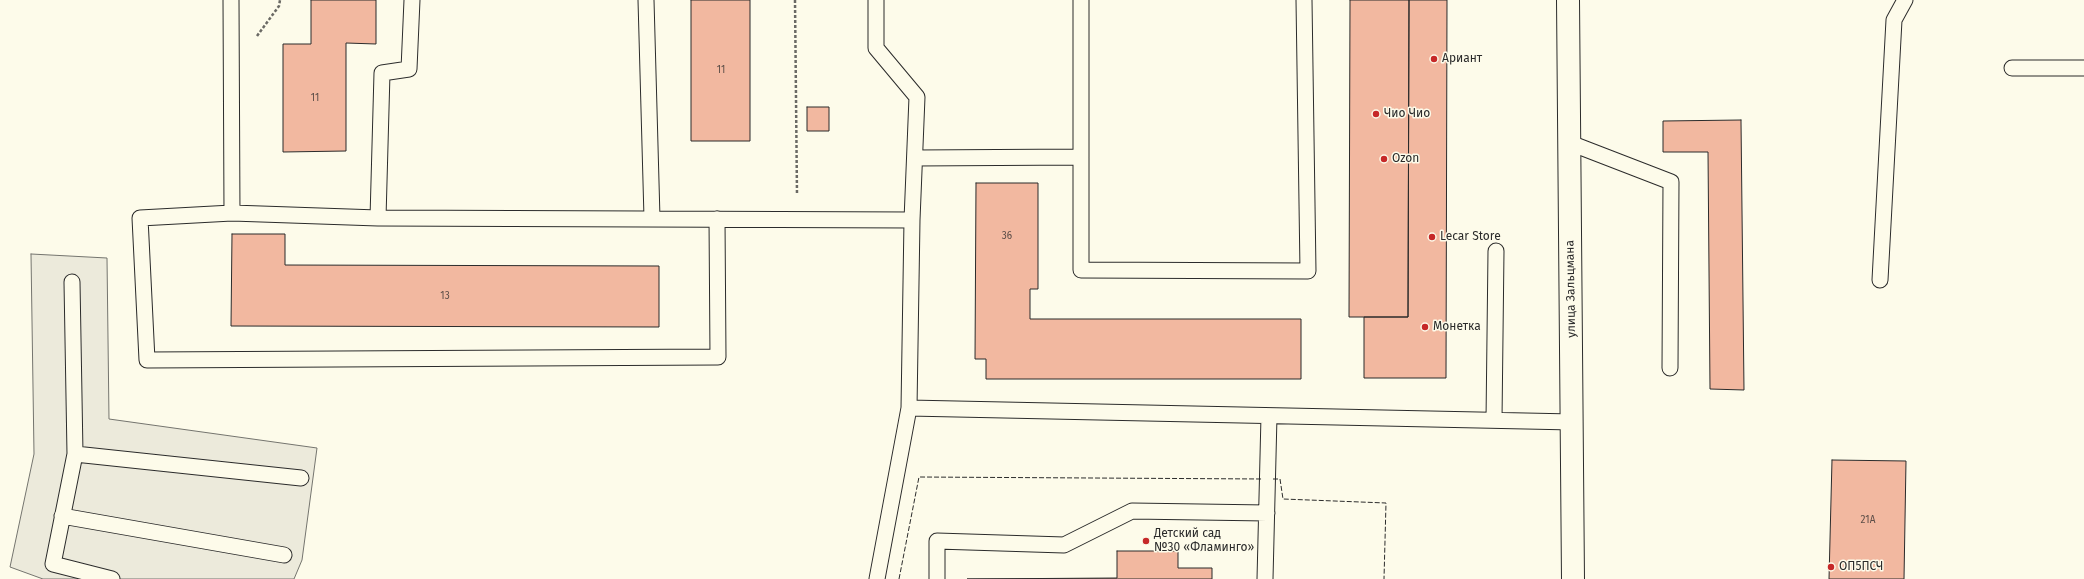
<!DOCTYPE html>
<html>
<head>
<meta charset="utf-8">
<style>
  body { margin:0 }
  canvas { display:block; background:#fdfbea }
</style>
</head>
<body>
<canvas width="2084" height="579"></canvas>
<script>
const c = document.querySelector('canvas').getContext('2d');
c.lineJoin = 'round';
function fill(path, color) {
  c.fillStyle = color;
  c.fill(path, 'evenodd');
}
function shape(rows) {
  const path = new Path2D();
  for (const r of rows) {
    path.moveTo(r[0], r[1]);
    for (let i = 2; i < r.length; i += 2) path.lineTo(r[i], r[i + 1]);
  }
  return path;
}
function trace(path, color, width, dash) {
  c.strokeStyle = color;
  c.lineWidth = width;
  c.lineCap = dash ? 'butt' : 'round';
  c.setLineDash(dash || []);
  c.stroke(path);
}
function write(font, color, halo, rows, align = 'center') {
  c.font = font + ' "Fira Sans",sans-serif';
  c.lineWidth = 3;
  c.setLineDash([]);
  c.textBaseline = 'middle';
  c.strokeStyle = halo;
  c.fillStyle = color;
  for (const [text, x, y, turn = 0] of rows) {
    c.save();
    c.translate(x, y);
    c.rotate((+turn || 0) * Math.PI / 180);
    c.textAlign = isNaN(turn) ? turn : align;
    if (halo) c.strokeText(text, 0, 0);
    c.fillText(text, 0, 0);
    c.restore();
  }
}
const parking = shape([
  [31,254,107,258,109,419,317,448,302,560,294,579,43,579,10,567,34,454,31,254]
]);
fill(parking, '#eceadb');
trace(parking, '#74746e', 1);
const building = shape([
  [311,0,376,0,376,44,346,43,346,151,283,152,283,44,311,44,311,0],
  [691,0,750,0,750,141,691,141,691,0],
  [1350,0,1409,0,1408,317,1349,317,1350,0],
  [1409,0,1447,0,1446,378,1364,378,1364,317,1408,317,1409,0],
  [807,107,829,107,829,131,807,131,807,107],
  [1741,120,1744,390,1710,389,1708,152,1663,152,1663,121,1741,120],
  [976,183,1038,183,1038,289,1030,289,1030,319,1301,319,1301,379,986,379,986,359,975,359,976,183],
  [232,234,285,234,285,265,659,266,659,327,231,326,232,234],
  [1832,460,1906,461,1904,579,1829,579,1832,460],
  [1117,551,1178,551,1178,568,1212,568,1212,579,967,579,1117,578,1117,551]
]);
fill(building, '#f2b8a0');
trace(building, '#2b2b2b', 1);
const service = shape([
  [231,0,232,213,378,218,912,220],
  [646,0,652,218],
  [876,0,876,48,917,97,912,220,909,408,877,579],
  [1081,0,1081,270,1308,271,1304,0],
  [2012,68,2084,68],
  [1570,143,1671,182,1670,368],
  [915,158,1081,157],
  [232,213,140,218,147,360,718,357,717,219],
  [378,218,382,73,409,69,412,0],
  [1880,280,1894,20,1905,0],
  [72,282,75,454,53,564,112,579],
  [909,408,1573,422],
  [1494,420,1496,251],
  [75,454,301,478],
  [62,516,284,555],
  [937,579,937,541,1064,545,1132,511,1267,513],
  [1265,579,1269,416]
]);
const tertiary = shape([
  [1568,0,1573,579]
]);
trace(service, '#2b2b2b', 17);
trace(tertiary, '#2b2b2b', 24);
trace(shape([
  [795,0,797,195],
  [257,36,279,6,280,0]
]), '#6a6964', 2.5, [3, 2]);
trace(service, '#fdfbea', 15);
trace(tertiary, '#fdfbea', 22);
trace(shape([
  [1273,479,1280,479,1283,499,1386,503,1384,579],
  [899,579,919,477,1263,479]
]), '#2b2b2b', 1, [5, 2]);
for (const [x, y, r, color] of [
  [1434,59,4,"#c62828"],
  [1376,114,4,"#c62828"],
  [1384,159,4,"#c62828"],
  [1432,237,4,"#c62828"],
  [1425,327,4,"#c62828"],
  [1146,541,4,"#c62828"],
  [1831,567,4,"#c62828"]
]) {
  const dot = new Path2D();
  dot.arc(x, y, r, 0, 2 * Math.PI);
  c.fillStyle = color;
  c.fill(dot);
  trace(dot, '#fdfbea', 1.5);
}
write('10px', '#5d4e48', null, [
  ["11",721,70],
  ["11",315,98],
  ["36",1007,236],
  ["13",445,296],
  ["21А",1868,520]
]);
write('12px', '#2b2b2b', '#fdfbea', [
  ["Ариант",1442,59],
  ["Чио Чио",1384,114],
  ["Ozon",1392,159],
  ["Lecar Store",1440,237],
  ["Монетка",1433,327],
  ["Детский сад",1154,534],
  ["№30 «Фламинго»",1154,548],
  ["ОП5ПСЧ",1839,567]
], 'left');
write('12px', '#2b2b2b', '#fdfbea', [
  ["улица Зальцмана",1571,289,-91]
]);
</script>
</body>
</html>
